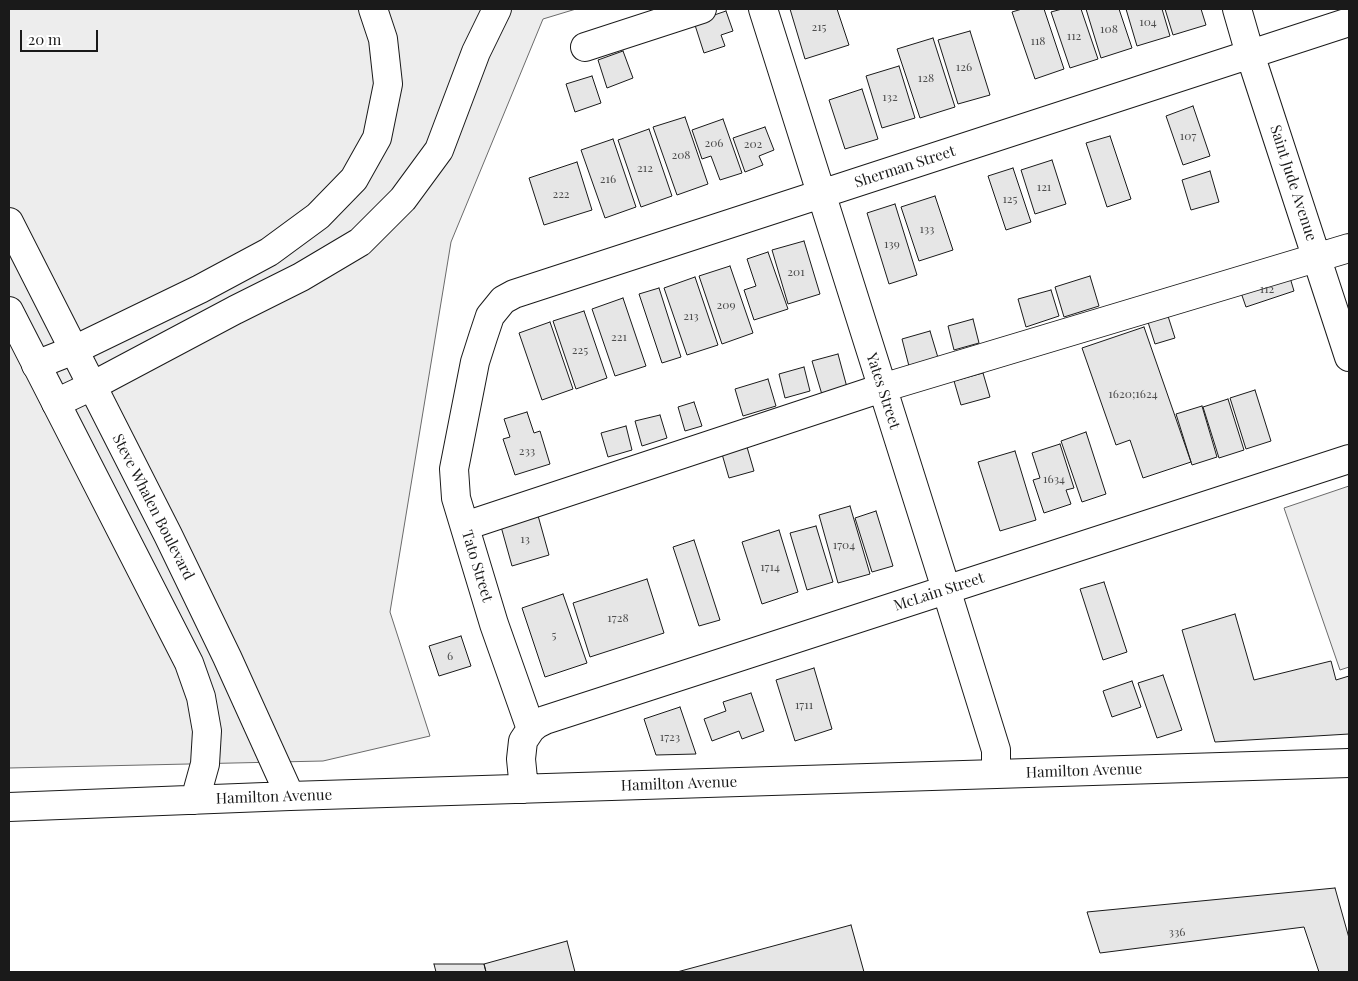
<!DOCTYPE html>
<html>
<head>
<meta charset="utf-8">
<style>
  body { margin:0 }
  #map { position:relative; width:1358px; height:981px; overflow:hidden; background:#fff; font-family:"Playfair Display",serif }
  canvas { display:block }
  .frame { position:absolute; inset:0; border:10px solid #1a1a1a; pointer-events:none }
  .scale { position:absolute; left:20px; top:30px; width:78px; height:22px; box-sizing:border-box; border:2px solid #1a1a1a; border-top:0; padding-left:6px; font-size:15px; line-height:18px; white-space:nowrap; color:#1a1a1a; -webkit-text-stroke:4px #fff; paint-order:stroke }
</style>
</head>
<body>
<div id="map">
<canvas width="1358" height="981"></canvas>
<div class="frame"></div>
<div class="scale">20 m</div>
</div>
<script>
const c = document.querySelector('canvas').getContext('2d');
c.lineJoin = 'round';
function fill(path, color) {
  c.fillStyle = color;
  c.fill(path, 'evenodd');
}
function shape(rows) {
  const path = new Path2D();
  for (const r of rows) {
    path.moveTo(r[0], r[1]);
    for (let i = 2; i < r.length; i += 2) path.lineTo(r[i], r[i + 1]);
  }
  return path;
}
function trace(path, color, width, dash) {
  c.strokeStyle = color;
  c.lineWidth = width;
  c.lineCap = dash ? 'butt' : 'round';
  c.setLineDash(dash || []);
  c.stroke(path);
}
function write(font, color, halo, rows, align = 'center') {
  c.font = font + ' "Playfair Display",serif';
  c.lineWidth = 4;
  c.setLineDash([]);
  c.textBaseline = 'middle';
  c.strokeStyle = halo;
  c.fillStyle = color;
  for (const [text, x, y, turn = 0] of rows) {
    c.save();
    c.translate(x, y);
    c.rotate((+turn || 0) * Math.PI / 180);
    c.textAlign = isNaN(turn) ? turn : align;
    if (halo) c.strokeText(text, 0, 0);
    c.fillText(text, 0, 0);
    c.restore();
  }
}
const built = shape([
  [9,9,576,9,543,19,451,242,390,612,430,736,323,761,9,768,9,9],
  [1349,486,1349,667,1340,670,1284,508,1349,486]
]);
fill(built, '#ededed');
trace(built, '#6a6a6a', 1);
const building = shape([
  [790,9,837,9,849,45,805,59,790,9],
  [1022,9,1044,9,1064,69,1035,79,1012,12,1022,9],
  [1062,9,1081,9,1098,59,1070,68,1051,12,1062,9],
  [1086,9,1119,9,1132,48,1101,58,1086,9],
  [1126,9,1162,9,1170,36,1137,46,1126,9],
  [1165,9,1201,9,1206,25,1173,35,1165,9],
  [726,11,733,31,721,35,725,46,704,53,694,22,726,11],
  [970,31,990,95,958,104,938,40,970,31],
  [933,38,955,107,920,118,897,49,933,38],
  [623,51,633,78,607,88,598,60,623,51],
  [899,66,915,118,882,128,866,76,899,66],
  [592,76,601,103,575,112,566,84,592,76],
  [862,89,878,139,845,149,829,100,862,89],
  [1193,106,1210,156,1183,165,1166,116,1193,106],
  [685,117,708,184,677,195,653,127,685,117],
  [723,119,742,173,720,180,711,156,702,159,692,130,723,119],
  [765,127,774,150,759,156,763,165,745,172,733,138,765,127],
  [649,129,672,196,641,207,618,140,649,129],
  [1110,136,1131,199,1107,207,1086,143,1110,136],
  [613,139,636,207,605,218,581,150,613,139],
  [1052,160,1066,204,1035,214,1021,170,1052,160],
  [577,162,592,210,544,225,529,178,577,162],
  [1013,168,1031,222,1006,230,988,176,1013,168],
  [1210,171,1219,202,1191,210,1182,180,1210,171],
  [935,196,953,250,919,261,901,207,935,196],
  [895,204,917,275,889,284,867,213,895,204],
  [804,241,820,294,788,304,772,250,804,241],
  [768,252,788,309,754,320,744,290,756,286,747,259,768,252],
  [730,266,753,333,722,344,699,276,730,266],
  [1288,271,1294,291,1246,307,1239,287,1288,271],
  [1090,276,1099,306,1064,317,1055,287,1090,276],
  [695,277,718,345,687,355,664,288,695,277],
  [659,288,681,357,662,363,639,294,659,288],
  [1051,290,1059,316,1026,327,1018,299,1051,290],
  [623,298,646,366,615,376,592,309,623,298],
  [584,311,607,378,576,389,553,321,584,311],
  [1167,313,1175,338,1155,344,1147,319,1167,313],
  [973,319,979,343,954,350,948,326,973,319],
  [550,322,573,389,542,400,519,333,550,322],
  [1144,327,1191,462,1143,478,1130,440,1116,445,1082,348,1144,327],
  [930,331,939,361,910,370,902,339,930,331],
  [838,354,848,391,823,398,812,361,838,354],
  [804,367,810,391,785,398,779,374,804,367],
  [983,373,990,397,961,405,954,381,983,373],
  [768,379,776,406,743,416,735,389,768,379],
  [1255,390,1271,441,1246,449,1230,398,1255,390],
  [1228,399,1244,450,1219,458,1203,407,1228,399],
  [694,402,702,426,685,431,678,407,694,402],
  [1202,406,1217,457,1192,465,1176,414,1202,406],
  [527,412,534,433,540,431,550,464,515,475,503,439,510,437,504,419,527,412],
  [660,415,667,438,642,446,635,421,660,415],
  [626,426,632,450,608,457,601,433,626,426],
  [1086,432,1106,494,1082,502,1061,441,1086,432],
  [1060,444,1074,488,1066,490,1071,504,1044,513,1033,480,1040,478,1032,453,1060,444],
  [747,447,754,471,729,478,722,454,747,447],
  [1015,451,1036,520,1000,531,978,462,1015,451],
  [850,506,870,574,838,583,819,515,850,506],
  [876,511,893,566,872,572,855,518,876,511],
  [537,512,549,555,512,566,500,523,537,512],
  [816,526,833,582,807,590,790,533,816,526],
  [779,530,798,592,762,604,742,542,779,530],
  [694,540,720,620,699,626,673,547,694,540],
  [647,579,664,633,590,657,573,603,647,579],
  [1104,582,1127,652,1103,660,1080,589,1104,582],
  [563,594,587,663,545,677,522,608,563,594],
  [1235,614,1254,680,1331,661,1336,680,1349,676,1349,734,1215,742,1182,630,1235,614],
  [461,636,471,666,439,676,429,646,461,636],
  [814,668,832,729,795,741,776,680,814,668],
  [1163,675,1182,730,1157,738,1138,683,1163,675],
  [1132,681,1141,707,1112,717,1103,691,1132,681],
  [751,693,764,731,742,739,739,731,712,741,704,719,726,711,723,702,751,693],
  [680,707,696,754,656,755,644,719,680,707],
  [1335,888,1349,938,1349,972,1319,972,1304,927,1100,953,1087,912,1335,888],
  [851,925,864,972,677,972,851,925],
  [567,941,575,972,486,972,484,964,567,941],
  [434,964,484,964,486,972,436,972,434,964]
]);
fill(building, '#e6e6e6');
trace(building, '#1a1a1a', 1);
const minor = shape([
  [763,9,946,589,996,750,996,774],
  [1237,9,1250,54,1349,357],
  [585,47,702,9],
  [9,222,168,535,227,657,290,796],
  [9,311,189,663,201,697,207,731,205,764,195,800],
  [465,526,882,388,1349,248],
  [531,729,537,724,545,720,1349,459],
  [524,789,521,759,523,741,531,729,494,624,456,498,454,469,475,362,483,337,490,316,503,300,514,294,1349,22],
  [9,807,290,796,1349,763]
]);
const highway = shape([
  [36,365,74,350,200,289,269,252,318,216,354,179,377,138,388,84,383,39,373,9],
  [56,403,92,386,235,310,301,277,360,242,403,199,439,150,476,52,497,9]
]);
trace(minor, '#1a1a1a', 30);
trace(highway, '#1a1a1a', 30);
trace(minor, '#fff', 28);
trace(highway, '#fff', 28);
write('12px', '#4d4d4d', null, [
  ["104",1148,22],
  ["215",819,27],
  ["108",1109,29],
  ["112",1074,36],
  ["118",1038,41],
  ["126",964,67],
  ["128",926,78],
  ["132",890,97],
  ["107",1188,136],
  ["206",714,143],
  ["202",753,144],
  ["208",681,155],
  ["212",645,168],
  ["216",608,179],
  ["121",1044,187],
  ["222",561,194],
  ["125",1010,199],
  ["133",927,229],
  ["139",892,244],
  ["201",796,272],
  ["112",1267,289],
  ["209",726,305],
  ["213",691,316],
  ["221",619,337],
  ["225",580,350],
  ["1620;1624",1133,394],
  ["233",527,451],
  ["1634",1054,479],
  ["13",525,539],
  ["1704",844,545],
  ["1714",770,567],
  ["1728",618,618],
  ["5",554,635],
  ["6",450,656],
  ["1711",804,705],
  ["1723",670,737],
  ["336",1177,932]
]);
write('15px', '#1a1a1a', '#fff', [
  ["Sherman Street",905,167,-18],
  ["Saint Jude Avenue",1293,183,72],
  ["Yates Street",883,391,72],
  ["Steve Whalen Boulevard",153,507,63],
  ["Tato Street",477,566,73],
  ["McLain Street",939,592,-18],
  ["Hamilton Avenue",1084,771,-2],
  ["Hamilton Avenue",679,784,-2],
  ["Hamilton Avenue",274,797,-2]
]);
</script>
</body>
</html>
